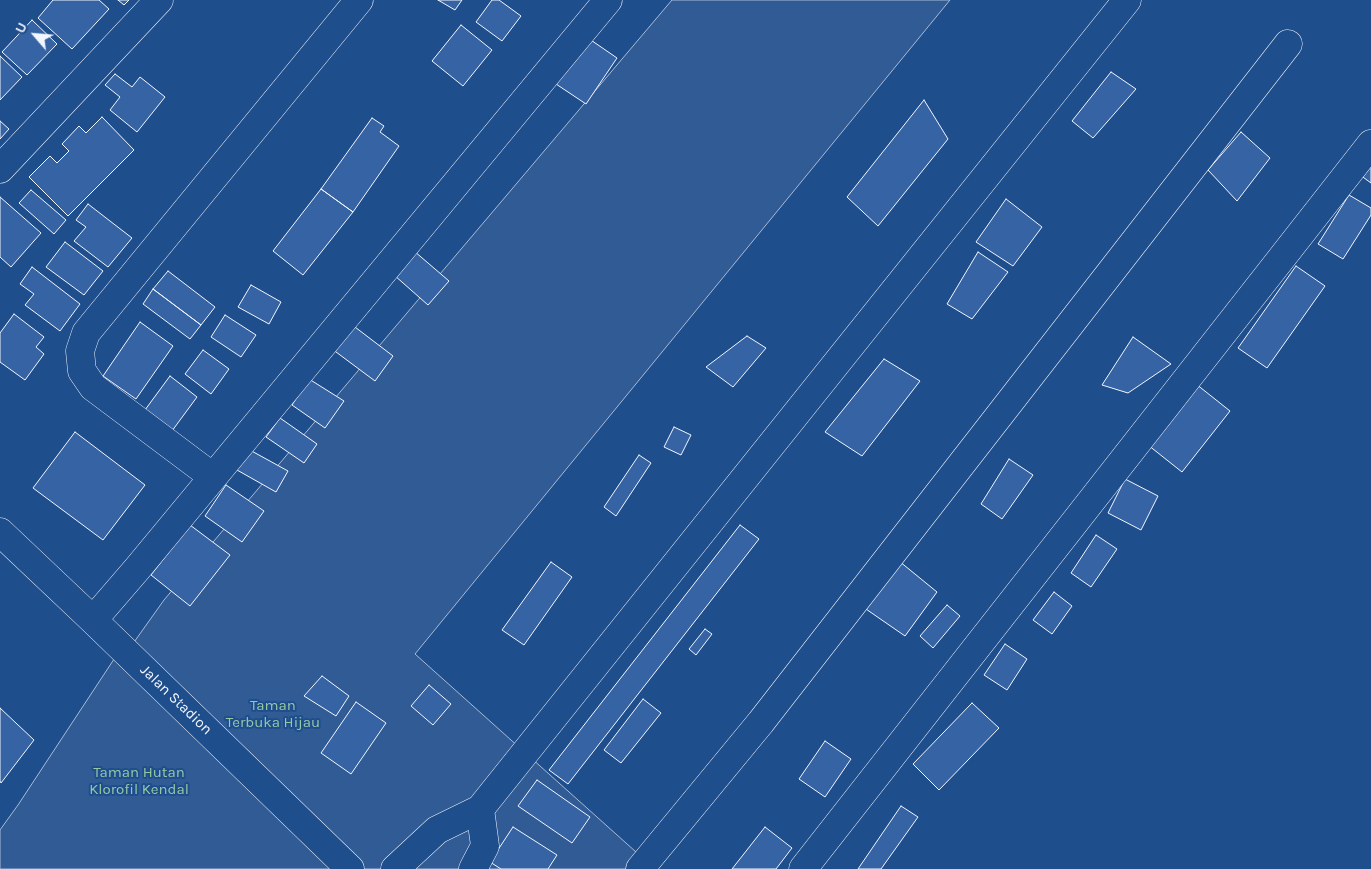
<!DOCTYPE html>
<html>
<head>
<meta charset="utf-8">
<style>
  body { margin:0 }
  #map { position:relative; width:1371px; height:869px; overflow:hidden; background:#1f4e8c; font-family:Karla,sans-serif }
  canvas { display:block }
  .north { position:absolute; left:10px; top:10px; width:50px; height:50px; -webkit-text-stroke:4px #1f4e8c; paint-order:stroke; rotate:297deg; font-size:14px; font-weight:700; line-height:20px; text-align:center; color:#f2f6ff }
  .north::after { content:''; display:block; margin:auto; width:18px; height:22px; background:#f2f6ff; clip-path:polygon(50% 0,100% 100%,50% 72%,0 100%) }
</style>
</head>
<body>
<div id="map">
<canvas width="1371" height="869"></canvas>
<div class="north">U</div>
</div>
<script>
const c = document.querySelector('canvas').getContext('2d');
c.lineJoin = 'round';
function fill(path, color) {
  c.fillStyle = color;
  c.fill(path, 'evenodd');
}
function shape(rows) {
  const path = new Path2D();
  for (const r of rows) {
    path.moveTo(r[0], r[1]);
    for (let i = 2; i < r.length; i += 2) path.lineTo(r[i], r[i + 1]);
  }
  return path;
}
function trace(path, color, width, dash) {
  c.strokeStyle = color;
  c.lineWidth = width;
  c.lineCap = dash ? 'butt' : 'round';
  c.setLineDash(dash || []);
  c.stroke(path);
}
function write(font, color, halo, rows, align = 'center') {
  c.font = font + ' Karla,sans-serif';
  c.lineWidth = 4;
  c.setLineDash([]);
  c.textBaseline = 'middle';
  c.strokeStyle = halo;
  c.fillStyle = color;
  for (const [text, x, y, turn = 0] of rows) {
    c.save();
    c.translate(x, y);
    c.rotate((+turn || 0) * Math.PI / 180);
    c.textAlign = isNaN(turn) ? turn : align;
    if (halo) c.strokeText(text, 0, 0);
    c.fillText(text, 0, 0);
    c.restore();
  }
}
const built = shape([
  [672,0,950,0,415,654,655,869,0,869,0,830,18,805,122,647,127,652,164,600,672,0]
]);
fill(built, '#305b95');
trace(built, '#a8bbd7', 1);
const building = shape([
  [53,0,99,0,109,9,72,49,38,18,53,0],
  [118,0,129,0,124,5,118,0],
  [438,0,462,0,455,10,438,0],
  [492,0,499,0,521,16,502,41,476,22,492,0],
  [32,20,57,44,27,75,2,52,32,20],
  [461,25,492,50,463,86,432,61,461,25],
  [585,36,617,58,586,104,553,82,585,36],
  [0,56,22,77,0,100,0,56],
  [1111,72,1136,89,1093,138,1072,121,1111,72],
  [115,74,132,87,140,77,165,97,137,132,110,110,120,97,105,85,115,74],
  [924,100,948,139,878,226,847,197,924,100],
  [102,117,134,150,68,216,29,177,50,156,57,163,69,151,62,144,79,126,86,133,102,117],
  [372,118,384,126,380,132,399,146,353,212,321,189,372,118],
  [0,121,9,129,0,139,0,121],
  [1241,132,1270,158,1237,201,1208,170,1241,132],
  [1371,151,1371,183,1356,172,1371,151],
  [321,189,353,212,303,275,273,251,321,189],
  [31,190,66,220,54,234,19,203,31,190],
  [1349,195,1371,208,1371,215,1343,259,1318,244,1349,195],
  [0,197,41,233,11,267,0,257,0,197],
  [1006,199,1042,227,1013,266,976,242,1006,199],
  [88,204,132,238,108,267,74,241,86,227,76,220,88,204],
  [65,242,103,271,84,295,46,267,65,242],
  [414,251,449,281,428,305,394,275,414,251],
  [978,252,1008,272,972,319,947,304,978,252],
  [1296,266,1325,286,1267,368,1238,348,1296,266],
  [32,267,80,304,60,331,25,305,34,294,20,284,32,267],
  [168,271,215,307,201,325,153,289,168,271],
  [251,285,281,302,269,324,238,307,251,285],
  [153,289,201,325,190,339,143,304,153,289],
  [14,314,44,337,36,347,44,354,25,380,0,362,0,333,14,314],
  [225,315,256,335,241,357,211,337,225,315],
  [140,322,173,346,136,399,103,376,140,322],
  [351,324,393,356,375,381,332,349,351,324],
  [747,336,766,348,733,387,706,367,747,336],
  [1133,337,1171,364,1128,393,1102,385,1133,337],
  [203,350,229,369,211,394,185,374,203,350],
  [884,359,920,381,862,456,825,432,884,359],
  [170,376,197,397,169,435,142,414,170,376],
  [309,379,344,401,325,428,292,405,309,379],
  [1196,384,1230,411,1182,472,1148,445,1196,384],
  [280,418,317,444,304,463,266,437,280,418],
  [674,427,691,435,681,455,664,447,674,427],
  [75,432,145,485,103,540,33,488,75,432],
  [248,449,288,471,276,492,237,470,248,449],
  [639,455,651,463,616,516,604,507,639,455],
  [1009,459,1033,475,1002,519,981,504,1009,459],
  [1125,479,1158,496,1141,530,1108,513,1125,479],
  [226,485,264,511,242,542,205,516,226,485],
  [190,525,230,555,190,606,151,575,190,525],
  [740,525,759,539,568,784,549,770,740,525],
  [1096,535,1117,549,1091,587,1071,573,1096,535],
  [899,561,937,592,905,636,863,607,899,561],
  [551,562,572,577,524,645,502,630,551,562],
  [1054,592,1072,606,1052,634,1033,620,1054,592],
  [947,605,960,616,933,648,920,636,947,605],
  [705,629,712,634,696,655,689,649,705,629],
  [1005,644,1027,659,1007,690,984,675,1005,644],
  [322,676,349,696,336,716,304,696,322,676],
  [429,685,451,704,433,725,411,706,429,685],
  [643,699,661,713,621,763,604,750,643,699],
  [356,702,386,723,351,774,321,753,356,702],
  [972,703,999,728,939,790,913,764,972,703],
  [0,708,34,740,1,783,0,781,0,708],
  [825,741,851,759,825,797,799,779,825,741],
  [537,780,590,817,572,843,518,806,537,780],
  [901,806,918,817,881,869,858,869,901,806],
  [513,827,557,855,548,869,501,869,490,862,513,827],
  [765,827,792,848,776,869,732,869,765,827]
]);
fill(building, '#3563a3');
trace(building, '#f2f6ff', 1);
const minor = shape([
  [0,169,159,0],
  [213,477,93,387,82,371,80,351,86,333,359,0],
  [0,532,93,620,350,869],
  [93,620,137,569,608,0],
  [395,869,437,830,480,809,1127,0],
  [473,869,485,846,480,809],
  [640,869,761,722,1288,44],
  [803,869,1371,144]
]);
trace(minor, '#f2f6ff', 29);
trace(minor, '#1f4e8c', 28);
write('15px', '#f2f6ff', '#1f4e8c', [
  ["Jalan Stadion",176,700,44]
]);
write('15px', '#97c8a6', '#1f4e8c', [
  ["Taman",273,706],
  ["Terbuka Hijau",273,723],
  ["Taman Hutan",139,773],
  ["Klorofil Kendal",139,790]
]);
</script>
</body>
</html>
